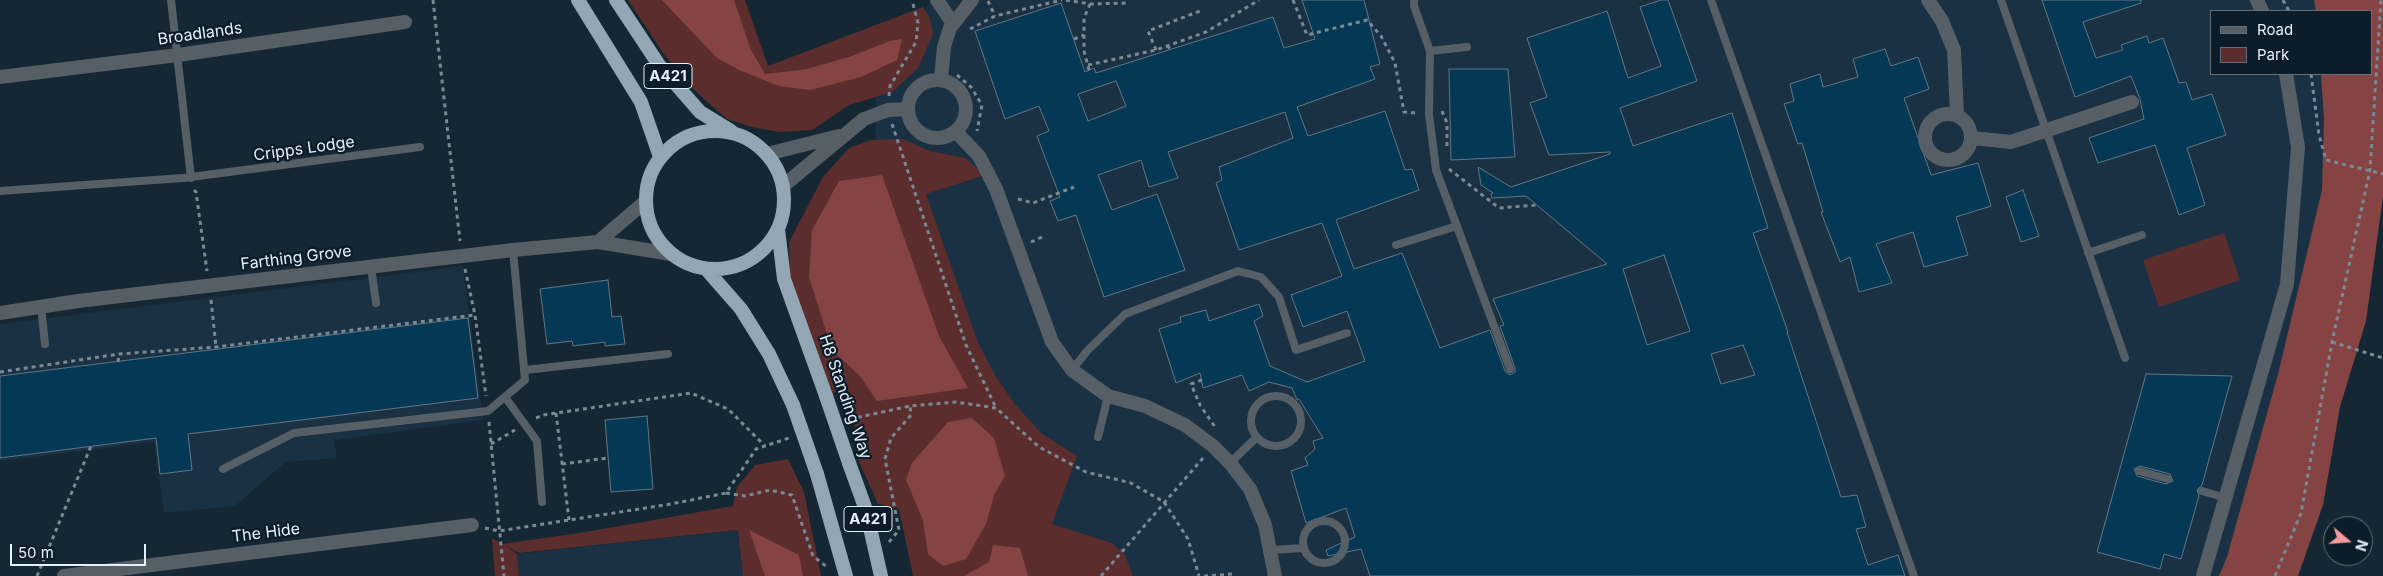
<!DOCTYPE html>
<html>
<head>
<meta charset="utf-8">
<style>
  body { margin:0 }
  #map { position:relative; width:2383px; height:576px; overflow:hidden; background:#152733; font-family:Inter,sans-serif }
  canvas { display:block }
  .legend { position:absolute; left:2210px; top:10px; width:162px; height:65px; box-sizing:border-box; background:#0c1d29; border:1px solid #63717c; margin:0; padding:6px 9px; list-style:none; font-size:15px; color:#e5f0f9 }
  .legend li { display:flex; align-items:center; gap:10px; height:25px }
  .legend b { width:25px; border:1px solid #63717c }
  .north { position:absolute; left:2323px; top:516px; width:50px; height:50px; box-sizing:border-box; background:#0c1d29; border:1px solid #63717c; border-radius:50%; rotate:108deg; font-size:14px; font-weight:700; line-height:20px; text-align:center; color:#e5f0f9 }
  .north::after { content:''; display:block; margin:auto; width:18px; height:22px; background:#f59b99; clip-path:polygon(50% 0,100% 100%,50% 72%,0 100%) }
  .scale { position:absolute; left:10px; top:544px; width:136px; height:22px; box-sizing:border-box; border:2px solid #e5f0f9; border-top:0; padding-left:6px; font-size:15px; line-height:18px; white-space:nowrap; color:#e5f0f9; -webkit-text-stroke:4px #0c1d29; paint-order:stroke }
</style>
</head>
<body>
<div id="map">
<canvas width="2383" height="576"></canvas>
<ul class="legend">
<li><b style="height:6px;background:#575f66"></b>Road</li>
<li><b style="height:14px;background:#5b2d2c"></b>Park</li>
</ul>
<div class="north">N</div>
<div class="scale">50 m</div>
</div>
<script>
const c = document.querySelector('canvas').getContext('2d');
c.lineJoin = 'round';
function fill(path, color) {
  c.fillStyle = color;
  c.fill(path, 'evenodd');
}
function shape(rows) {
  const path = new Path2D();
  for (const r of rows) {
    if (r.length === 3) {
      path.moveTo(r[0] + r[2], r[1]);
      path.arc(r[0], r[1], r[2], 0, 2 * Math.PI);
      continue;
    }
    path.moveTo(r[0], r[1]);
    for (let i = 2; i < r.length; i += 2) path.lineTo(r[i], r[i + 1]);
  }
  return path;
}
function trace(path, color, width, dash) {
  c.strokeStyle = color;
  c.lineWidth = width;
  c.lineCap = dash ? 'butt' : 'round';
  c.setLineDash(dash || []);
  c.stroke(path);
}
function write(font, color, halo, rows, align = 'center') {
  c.font = font + ' Inter,sans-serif';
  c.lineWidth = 4.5;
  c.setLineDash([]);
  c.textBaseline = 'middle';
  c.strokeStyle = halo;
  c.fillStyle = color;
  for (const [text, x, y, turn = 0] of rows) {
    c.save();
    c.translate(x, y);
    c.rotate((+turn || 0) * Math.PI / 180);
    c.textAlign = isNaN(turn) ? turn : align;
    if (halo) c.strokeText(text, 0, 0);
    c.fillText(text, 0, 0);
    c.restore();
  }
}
fill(shape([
  [931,0,2337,0,2337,11,2212,11,2212,74,2340,74,2344,171,2240,576,1016,576,875,168,876,76,907,41],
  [463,266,483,420,334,440,337,458,286,462,235,506,164,513,154,442,0,461,0,324],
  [739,530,743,576,519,576,517,554]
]), '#193142');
fill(shape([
  [628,0,745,0,768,66,923,7,930,18,933,34,918,68,892,92,849,105,812,130,780,132,752,127,727,119,703,98,684,80,663,53],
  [903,139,930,151,965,158,980,171,982,176,926,194,978,343,996,377,1014,403,1041,433,1077,456,1052,524,1112,543,1125,555,1133,576,913,576,899,509,878,504,857,457,864,453,842,390,832,393,790,279,789,242,823,177,849,148,871,140],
  [2224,233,2240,280,2159,307,2143,260],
  [788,459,804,492,821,576,743,576,738,530,519,553,506,546,517,554,519,576,495,576,492,538,502,544,586,532,733,506,737,487,755,465]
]), '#5b2d2c');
fill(shape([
  [662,0,734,0,751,50,765,74,807,69,852,56,890,41,902,39,897,60,861,77,810,90,779,86,739,70,717,58],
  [2314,0,2383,0,2383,196,2366,321,2340,407,2323,505,2298,576,2219,576,2227,557,2278,374,2322,190,2324,119,2321,74,2372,74,2372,11,2316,11],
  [882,175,939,336,968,388,877,401,860,376,832,350,809,277,812,230,839,181],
  [972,418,994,438,1005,476,994,495,986,524,966,559,943,566,928,554,923,520,906,480,912,463,948,422],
  [749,530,799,555,803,576,765,576],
  [993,545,1020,548,1028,576,964,576,989,562]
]), '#854443');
const building = shape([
  [1302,0,1364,0,1380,64,1370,67,1375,79,1297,107,1308,136,1385,111,1405,170,1412,169,1419,190,1336,220,1354,269,1402,253,1440,348,1490,330,1505,371,1510,375,1515,372,1515,368,1500,326,1504,325,1493,299,1607,264,1526,196,1492,198,1491,194,1493,193,1481,185,1478,167,1511,187,1610,154,1610,152,1549,155,1530,103,1547,97,1527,38,1607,11,1628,78,1661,66,1640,7,1661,0,1668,0,1697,81,1620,108,1633,146,1732,113,1768,228,1753,233,1788,332,1787,332,1841,497,1857,495,1866,527,1856,529,1868,565,1898,555,1905,576,1370,576,1361,549,1328,556,1326,550,1355,537,1346,508,1306,523,1291,471,1308,465,1305,458,1315,449,1313,441,1323,438,1299,399,1297,400,1292,388,1269,382,1249,391,1242,375,1203,388,1200,373,1176,383,1159,329,1181,322,1180,317,1206,310,1209,321,1259,304,1263,316,1254,321,1270,366,1307,382,1365,361,1347,311,1303,327,1291,295,1342,276,1322,223,1239,250,1216,183,1222,180,1219,167,1293,138,1285,112,1168,152,1178,178,1149,187,1141,160,1098,175,1112,210,1157,194,1185,270,1104,297,1076,215,1058,221,1050,201,1060,197,1037,136,1049,131,1039,106,1005,119,975,31,1061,3,1085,72,1094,68,1096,73,1273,17,1284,48,1315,39,1302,0],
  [1116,81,1126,106,1088,121,1078,94,1116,81],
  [1664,255,1690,331,1647,345,1623,269,1664,255],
  [1743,345,1755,375,1721,384,1711,354,1743,345],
  [2042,0,2141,0,2141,3,2083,22,2096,58,2123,50,2121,45,2147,36,2149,43,2163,38,2179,83,2186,82,2192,100,2212,94,2226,135,2187,148,2205,205,2179,215,2155,145,2098,163,2089,138,2144,119,2140,99,2131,76,2075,97,2042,0],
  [1885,49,1891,66,1918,57,1929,89,1904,98,1931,175,1978,163,1991,206,1956,217,1968,255,1924,267,1913,232,1876,244,1892,283,1859,292,1850,257,1840,262,1821,212,1823,212,1802,143,1798,144,1784,104,1794,101,1790,84,1820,74,1823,87,1858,77,1853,59,1885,49],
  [1449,69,1508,69,1515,157,1451,160,1449,69],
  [2023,190,2039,236,2021,242,2006,197,2023,190],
  [608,280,612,317,621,316,625,344,605,346,605,342,573,346,572,341,547,344,540,289,608,280],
  [468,318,478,398,188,434,192,470,160,474,156,438,0,458,0,376,468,318],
  [2146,374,2232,376,2202,485,2197,490,2199,496,2181,559,2164,554,2160,569,2097,552,2146,374],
  [2140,466,2170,474,2173,481,2166,484,2137,476,2134,469,2140,466],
  [647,416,653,489,611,492,605,420,647,416]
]);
fill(building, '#053855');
trace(building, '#627684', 1);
trace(shape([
  [433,0,460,241],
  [1066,0,1090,4,1128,3],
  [1293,0,1307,35,1367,20,1381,36,1395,63,1404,112,1416,113],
  [2283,0,2289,11],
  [988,1,995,16],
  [970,29,995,16,1062,0],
  [1074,39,1084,35],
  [1168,45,1170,51],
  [1156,50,1148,31,1200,11],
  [1088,65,1156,50,1206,32,1259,0],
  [1089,70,1084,51,1084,18,1090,4],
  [2311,74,2319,135,2326,160,2383,174],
  [957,75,971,87,982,105,977,131],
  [889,96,890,86,916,42,918,23,912,0],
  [1442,111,1447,123,1447,146],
  [892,124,966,345,996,408],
  [1449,169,1499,208,1537,205],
  [194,190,196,192,207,271],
  [1018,199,1033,203,1074,187],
  [1031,242,1042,237],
  [465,269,475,315,486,396],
  [211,300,216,347],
  [2332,342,2383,358],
  [118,362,119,354],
  [0,372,119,354,216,347,475,315],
  [1202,380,1191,384,1200,405,1215,427],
  [556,413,569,520],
  [536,418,543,415,691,393,728,409,765,446],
  [850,419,910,406,956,402,996,408,1039,447,1086,472,1131,483,1164,502,1188,539,1199,576],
  [489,422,504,576],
  [491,444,515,430],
  [562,464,608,458],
  [726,493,745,496,770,490,792,495,813,556,827,567],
  [485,528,499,531,671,504,726,493,756,449,789,438],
  [889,542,899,530,885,459,891,438,911,415,910,406],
  [37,576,91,446],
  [1101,576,1203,458],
  [1204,576,1233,574],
  [2275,576,2301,513,2332,342,2370,170,2381,0]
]), '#7b8994', 3, [4, 4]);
trace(shape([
  [171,0,191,178],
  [1414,0,1414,6,1430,51,1429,114,1436,170,1510,369],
  [1711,0,1914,576],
  [2001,0,2125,358],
  [1430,51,1467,47],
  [0,191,183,178,420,147],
  [1396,245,1457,226],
  [2088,253,2142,235],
  [371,267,376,303],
  [41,306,45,344],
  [525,370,668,354],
  [1072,370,1087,351,1125,314,1238,271,1261,277,1279,297,1296,350,1347,333],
  [1276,421,25],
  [505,397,537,441,542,502],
  [1098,437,1108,396],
  [1230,463,1257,437],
  [223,469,294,433,488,411,525,380,513,250],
  [2139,471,2168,479],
  [2202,491,2226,498],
  [1324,542,21],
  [1271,550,1304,548]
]), '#575f66', 8);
trace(shape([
  [937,0,952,22],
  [1928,0,1942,21,1954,50,1957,115],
  [2257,0,2262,11],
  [0,77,178,55,405,22],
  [941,80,944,47,950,28,972,0],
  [1948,137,23],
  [1972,138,2011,142,2132,102],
  [64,576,472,525],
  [2203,576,2287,284,2298,147,2286,74]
]), '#575f66', 14);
trace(shape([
  [937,109,29],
  [956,132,979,156,996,189,1052,342,1072,370,1108,396,1145,406,1185,425,1213,446,1230,463,1250,489,1265,525,1275,576],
  [767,154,839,136],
  [783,186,864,119,888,110,907,109],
  [598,242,646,201],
  [0,313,78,301,513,250,598,242,671,254]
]), '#575f66', 14);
trace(shape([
  [578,0,641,102,660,157],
  [616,0,659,65,700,112,731,131],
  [715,200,69],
  [778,229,784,279,826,396],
  [706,269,741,309,769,354,793,405],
  [849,463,866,510,881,576],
  [817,474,846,576]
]), '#92a6b4', 14);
trace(shape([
  [826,396,849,463],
  [793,405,817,474]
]), '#92a6b4', 14);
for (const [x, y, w] of [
  [668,76,48],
  [868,519,48]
]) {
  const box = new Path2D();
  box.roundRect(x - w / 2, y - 12.5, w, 25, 4);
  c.fillStyle = '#0c1d29';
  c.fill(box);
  trace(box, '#e5f0f9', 1);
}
write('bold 15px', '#e5f0f9', null, [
  ["A421",668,76],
  ["A421",868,519]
]);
write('16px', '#e5f0f9', '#0c1d29', [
  ["Broadlands",200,34,-8],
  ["Cripps Lodge",304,149,-8],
  ["Farthing Grove",296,258,-7],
  ["H8 Standing Way",845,397,71],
  ["The Hide",266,533,-7]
]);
</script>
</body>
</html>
